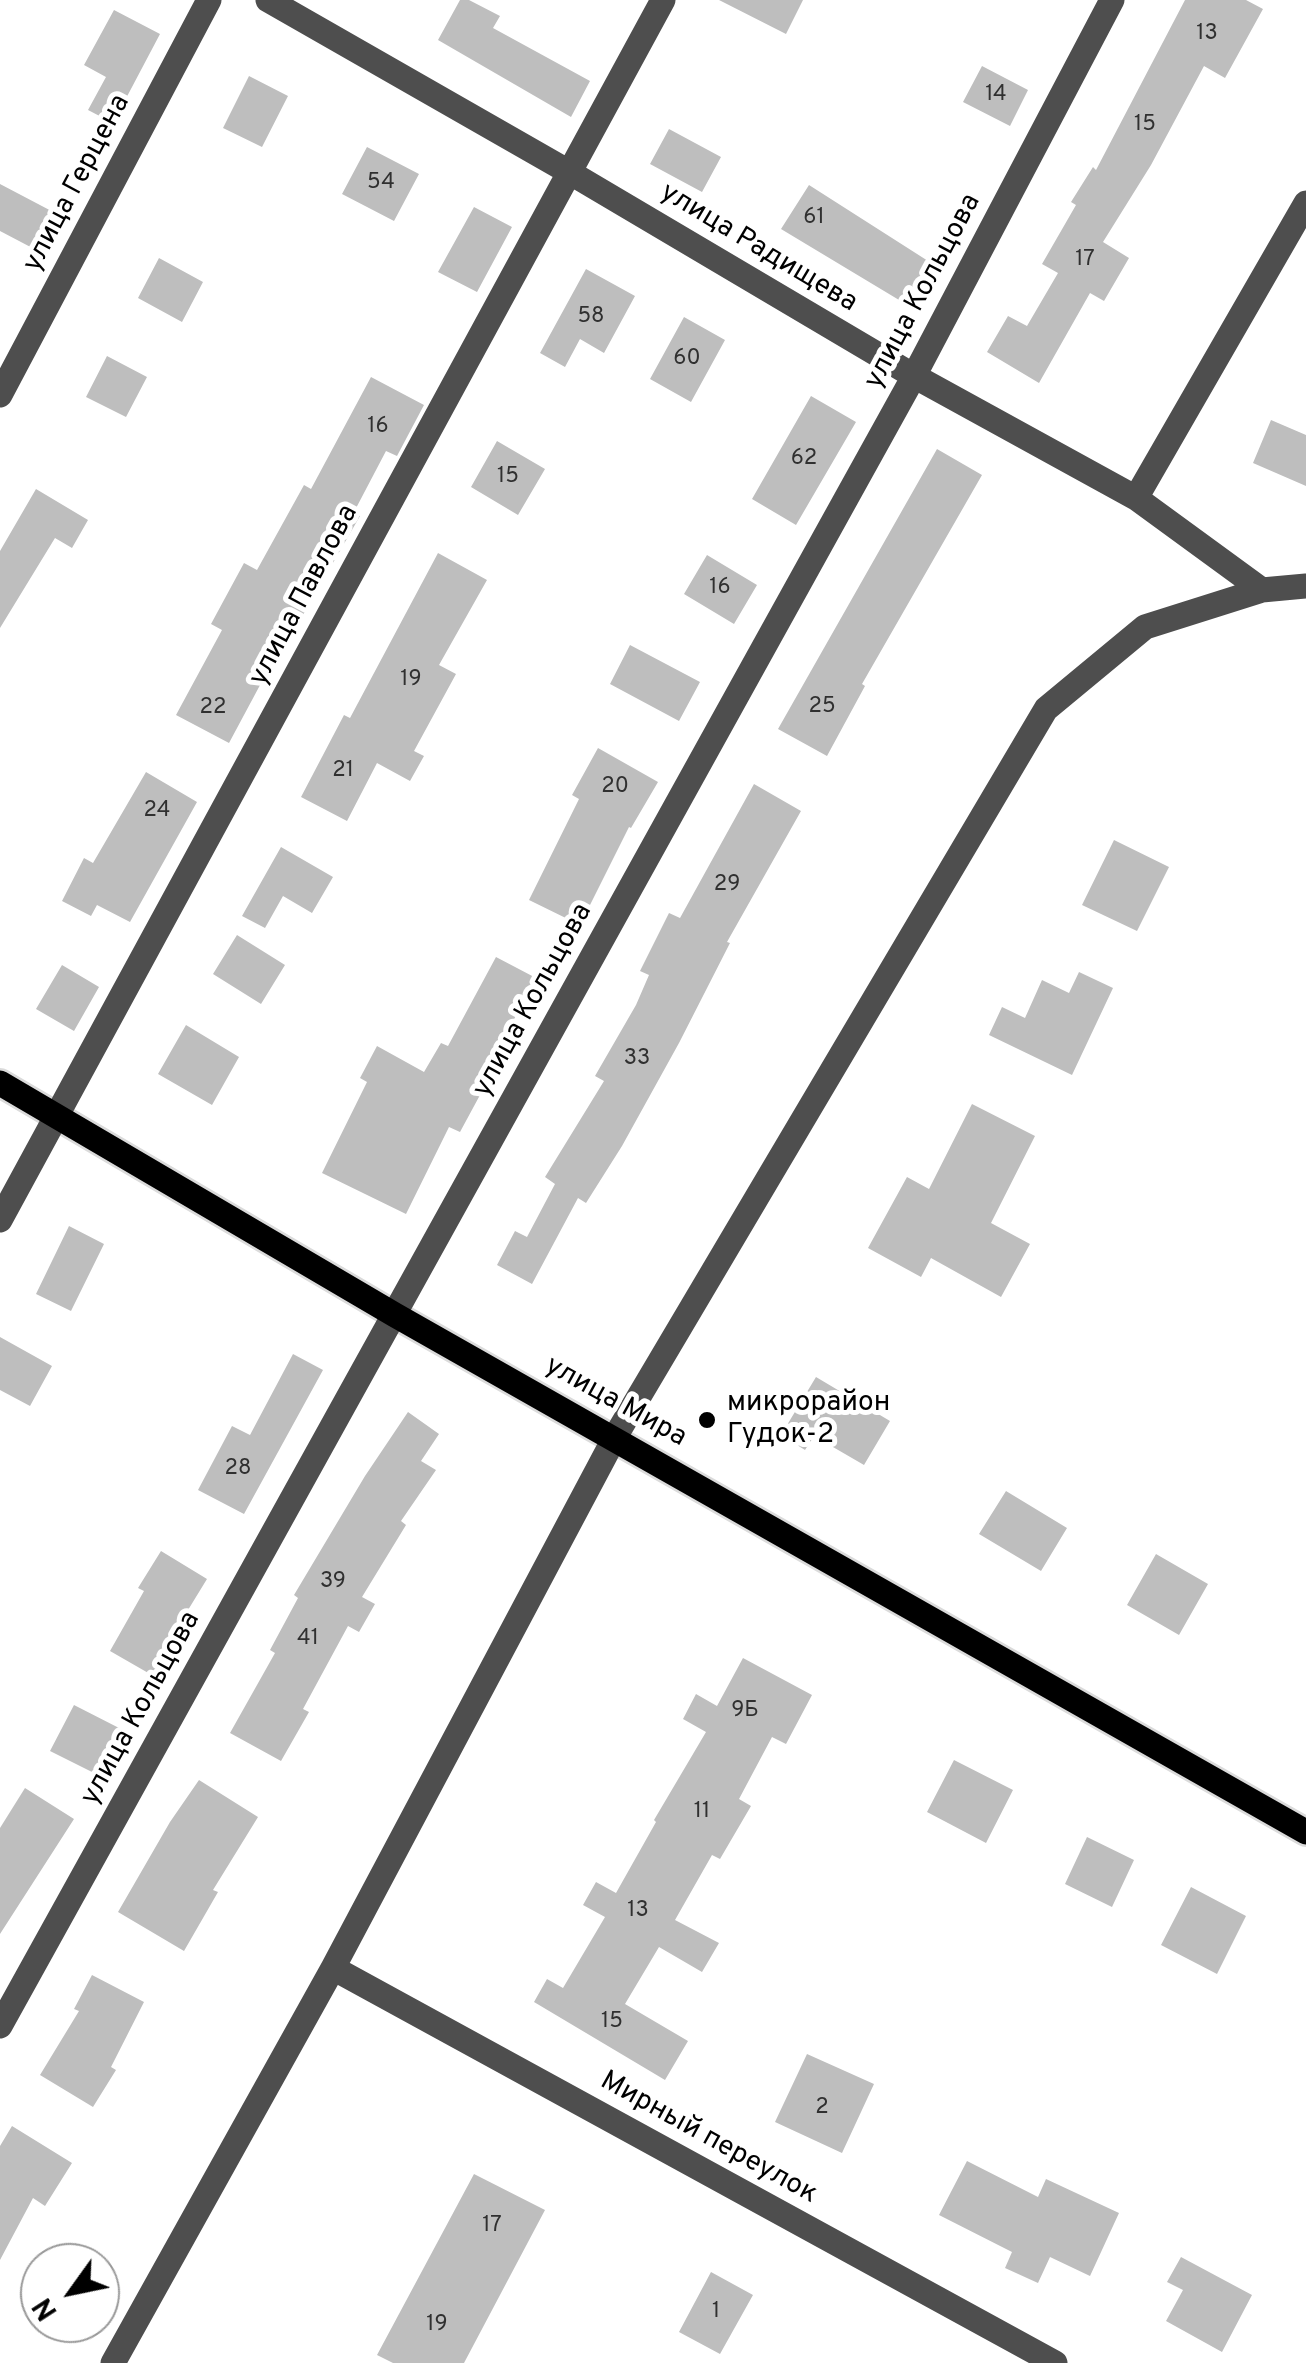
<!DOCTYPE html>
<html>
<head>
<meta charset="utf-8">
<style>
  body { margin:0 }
  #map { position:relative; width:1306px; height:2363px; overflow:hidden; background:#fff; font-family:Overpass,sans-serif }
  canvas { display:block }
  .north { position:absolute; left:20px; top:2243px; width:100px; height:100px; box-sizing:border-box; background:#fff; border:2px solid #999; border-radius:50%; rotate:237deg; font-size:28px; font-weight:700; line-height:40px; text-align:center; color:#000 }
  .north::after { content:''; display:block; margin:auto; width:35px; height:45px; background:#000; clip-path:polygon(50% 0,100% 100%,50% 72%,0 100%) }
</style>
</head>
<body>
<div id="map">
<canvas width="1306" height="2363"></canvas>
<div class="north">N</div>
</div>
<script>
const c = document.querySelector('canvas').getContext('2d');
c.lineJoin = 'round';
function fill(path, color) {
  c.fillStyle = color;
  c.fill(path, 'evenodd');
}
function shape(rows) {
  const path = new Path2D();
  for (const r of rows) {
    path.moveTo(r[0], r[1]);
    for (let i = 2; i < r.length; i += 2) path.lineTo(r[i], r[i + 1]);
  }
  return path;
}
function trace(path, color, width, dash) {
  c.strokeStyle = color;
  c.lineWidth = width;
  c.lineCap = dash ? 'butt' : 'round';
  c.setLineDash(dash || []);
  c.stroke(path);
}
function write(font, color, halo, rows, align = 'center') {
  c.font = font + ' Overpass,sans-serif';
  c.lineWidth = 10;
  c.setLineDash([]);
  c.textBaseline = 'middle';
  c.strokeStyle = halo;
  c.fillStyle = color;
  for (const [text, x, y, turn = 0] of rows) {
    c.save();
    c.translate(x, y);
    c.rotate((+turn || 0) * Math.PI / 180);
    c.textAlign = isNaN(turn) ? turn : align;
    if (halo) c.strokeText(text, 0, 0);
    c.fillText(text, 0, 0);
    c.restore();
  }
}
fill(shape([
  [460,0,469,0,500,16,493,28,590,81,571,117,438,40],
  [719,0,803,0,786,34],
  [1185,0,1246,0,1263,9,1225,78,1204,66,1151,165,1103,242,1129,258,1104,301,1090,293,1039,383,987,352,1008,316,1027,326,1058,273,1042,264,1076,205,1071,202,1093,167,1096,170],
  [114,10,160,34,113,123,88,110,106,77,84,65],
  [982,66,1028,90,1010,126,963,102],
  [249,76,288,96,262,147,223,128],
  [669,129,721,157,702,192,650,164],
  [367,147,419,174,394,221,342,194],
  [0,184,59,215,40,252,0,231],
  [809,185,939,268,914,309,781,229],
  [474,207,512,227,477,292,438,272],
  [159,258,203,282,182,322,138,298],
  [586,269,635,296,604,353,580,339,565,367,540,353],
  [684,317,725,340,691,402,650,379],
  [107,356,147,377,126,417,86,397],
  [371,377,424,405,397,456,386,451,354,512,360,516,277,660,274,659,229,743,176,715,222,630,211,624,244,563,257,570,304,485,311,489],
  [811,396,856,422,796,525,752,499],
  [1271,420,1306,435,1306,486,1253,463],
  [497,441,545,469,518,515,471,487],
  [937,449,982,475,862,684,865,686,827,756,778,729],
  [36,489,88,520,72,548,55,538,0,628,0,551],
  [438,553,487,580,439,665,456,674,414,751,424,756,410,781,377,763,347,821,301,797,344,715,350,718],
  [707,555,757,585,734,624,684,594],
  [630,645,700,682,679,721,610,684],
  [598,748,658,782,631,828,629,827,580,925,529,900,579,799,572,795],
  [146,772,197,802,130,922,97,905,91,916,62,901,84,858,93,863],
  [754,784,801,811,727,942,730,943,679,1043,622,1146,586,1203,578,1198,532,1284,497,1265,515,1231,527,1237,555,1184,545,1177,604,1081,595,1076,636,1005,649,975,640,971,669,913,680,918],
  [1114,840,1169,867,1137,931,1082,905],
  [281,847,333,877,312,913,283,896,265,928,242,916],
  [237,935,285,965,261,1004,213,974],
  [496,957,536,978,488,1068,493,1071,460,1132,449,1127,406,1214,322,1173,367,1082,360,1078,377,1046,424,1072,441,1043,448,1046],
  [62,965,99,987,74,1031,36,1009],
  [1079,972,1113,988,1072,1075,989,1035,1002,1007,1025,1018,1042,980,1069,993],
  [186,1025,239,1057,212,1105,158,1074],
  [972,1104,1035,1136,991,1223,1030,1244,1001,1297,931,1258,921,1277,868,1248,907,1177,929,1189],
  [69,1226,104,1244,71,1311,36,1294],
  [0,1337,52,1366,30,1406,0,1390],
  [293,1354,323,1370,244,1514,198,1490,232,1426,250,1435],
  [816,1377,890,1421,864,1465,814,1436,805,1450,781,1435],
  [408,1412,439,1434,421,1461,436,1470,401,1521,406,1525,362,1597,375,1604,359,1632,348,1626,303,1709,309,1712,281,1761,230,1733,275,1653,270,1650,298,1598,294,1595,365,1476],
  [1006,1491,1067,1528,1041,1571,979,1534],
  [161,1551,207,1579,169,1641,176,1645,157,1678,110,1651,144,1591,138,1588],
  [1156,1554,1208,1584,1179,1635,1127,1605],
  [743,1658,812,1695,786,1744,772,1737,739,1799,751,1806,720,1859,712,1855,675,1920,719,1943,702,1972,659,1947,625,2004,688,2041,665,2080,534,2002,547,1979,563,1988,605,1917,583,1905,596,1882,616,1893,656,1822,654,1820,706,1732,683,1719,696,1694,717,1706],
  [74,1705,121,1729,98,1775,50,1751],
  [954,1760,1013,1790,986,1843,927,1812],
  [199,1780,258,1817,213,1890,218,1892,184,1951,118,1912,170,1822],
  [25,1788,74,1819,0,1934,0,1828],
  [1087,1837,1134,1860,1112,1907,1065,1884],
  [1191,1887,1246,1916,1217,1974,1161,1945],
  [92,1975,144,2002,111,2067,116,2070,93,2107,40,2075,79,2011,74,2009],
  [807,2054,874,2084,842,2153,775,2122],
  [12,2126,72,2163,45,2206,33,2198,0,2260,0,2146],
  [967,2161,1038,2197,1046,2179,1119,2213,1090,2276,1050,2257,1038,2283,1005,2268,1012,2252,939,2215],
  [474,2174,545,2210,464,2363,393,2363,377,2355],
  [1181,2257,1252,2295,1222,2352,1166,2321,1183,2290,1167,2282],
  [711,2272,753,2295,720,2354,679,2332]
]), '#bebebe');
const major = shape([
  [0,1083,395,1315,1306,1832]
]);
trace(major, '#dbdbdb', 30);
trace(shape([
  [268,0,569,172,914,376,1136,498,1262,590],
  [0,395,209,0],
  [1136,498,1306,203],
  [0,1220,663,0],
  [333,1968,1055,2363],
  [0,2026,914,376,1112,0],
  [113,2363,333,1968,615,1437,1046,709,1145,627,1262,590,1306,586]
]), '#4e4e4e', 25);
trace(major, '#000', 25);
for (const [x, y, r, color] of [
  [707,1420,10,"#000"]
]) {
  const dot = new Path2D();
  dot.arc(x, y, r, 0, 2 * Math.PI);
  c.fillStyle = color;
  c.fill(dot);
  trace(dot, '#fff', 4);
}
write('22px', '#303030', null, [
  ["13",1207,35],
  ["14",996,96],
  ["15",1145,126],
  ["54",381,184],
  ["61",814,219],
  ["17",1085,261],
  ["58",591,318],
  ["60",687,360],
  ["16",378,428],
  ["62",804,460],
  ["15",508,478],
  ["16",720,589],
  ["19",411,681],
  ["25",822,708],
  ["22",213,709],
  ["21",343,772],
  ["20",615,788],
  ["24",157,812],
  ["29",727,886],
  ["33",637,1060],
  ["28",238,1470],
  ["39",333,1583],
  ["41",308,1640],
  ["9Б",745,1712],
  ["11",702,1813],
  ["13",638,1912],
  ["15",612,2023],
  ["2",822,2109],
  ["17",492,2227],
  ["1",716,2313],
  ["19",437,2326]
]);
write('28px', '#000', '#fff', [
  ["улица Герцена",78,184,-62],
  ["улица Радищева",758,249,31],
  ["улица Кольцова",924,292,-62],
  ["улица Павлова",305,596,-62],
  ["улица Кольцова",534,1001,-61],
  ["улица Мира",615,1403,29],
  ["улица Кольцова",142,1709,-61],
  ["Мирный переулок",708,2139,29]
]);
write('28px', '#000', '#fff', [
  ["микрорайон",727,1404],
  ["Гудок-2",727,1436]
], 'left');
</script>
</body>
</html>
